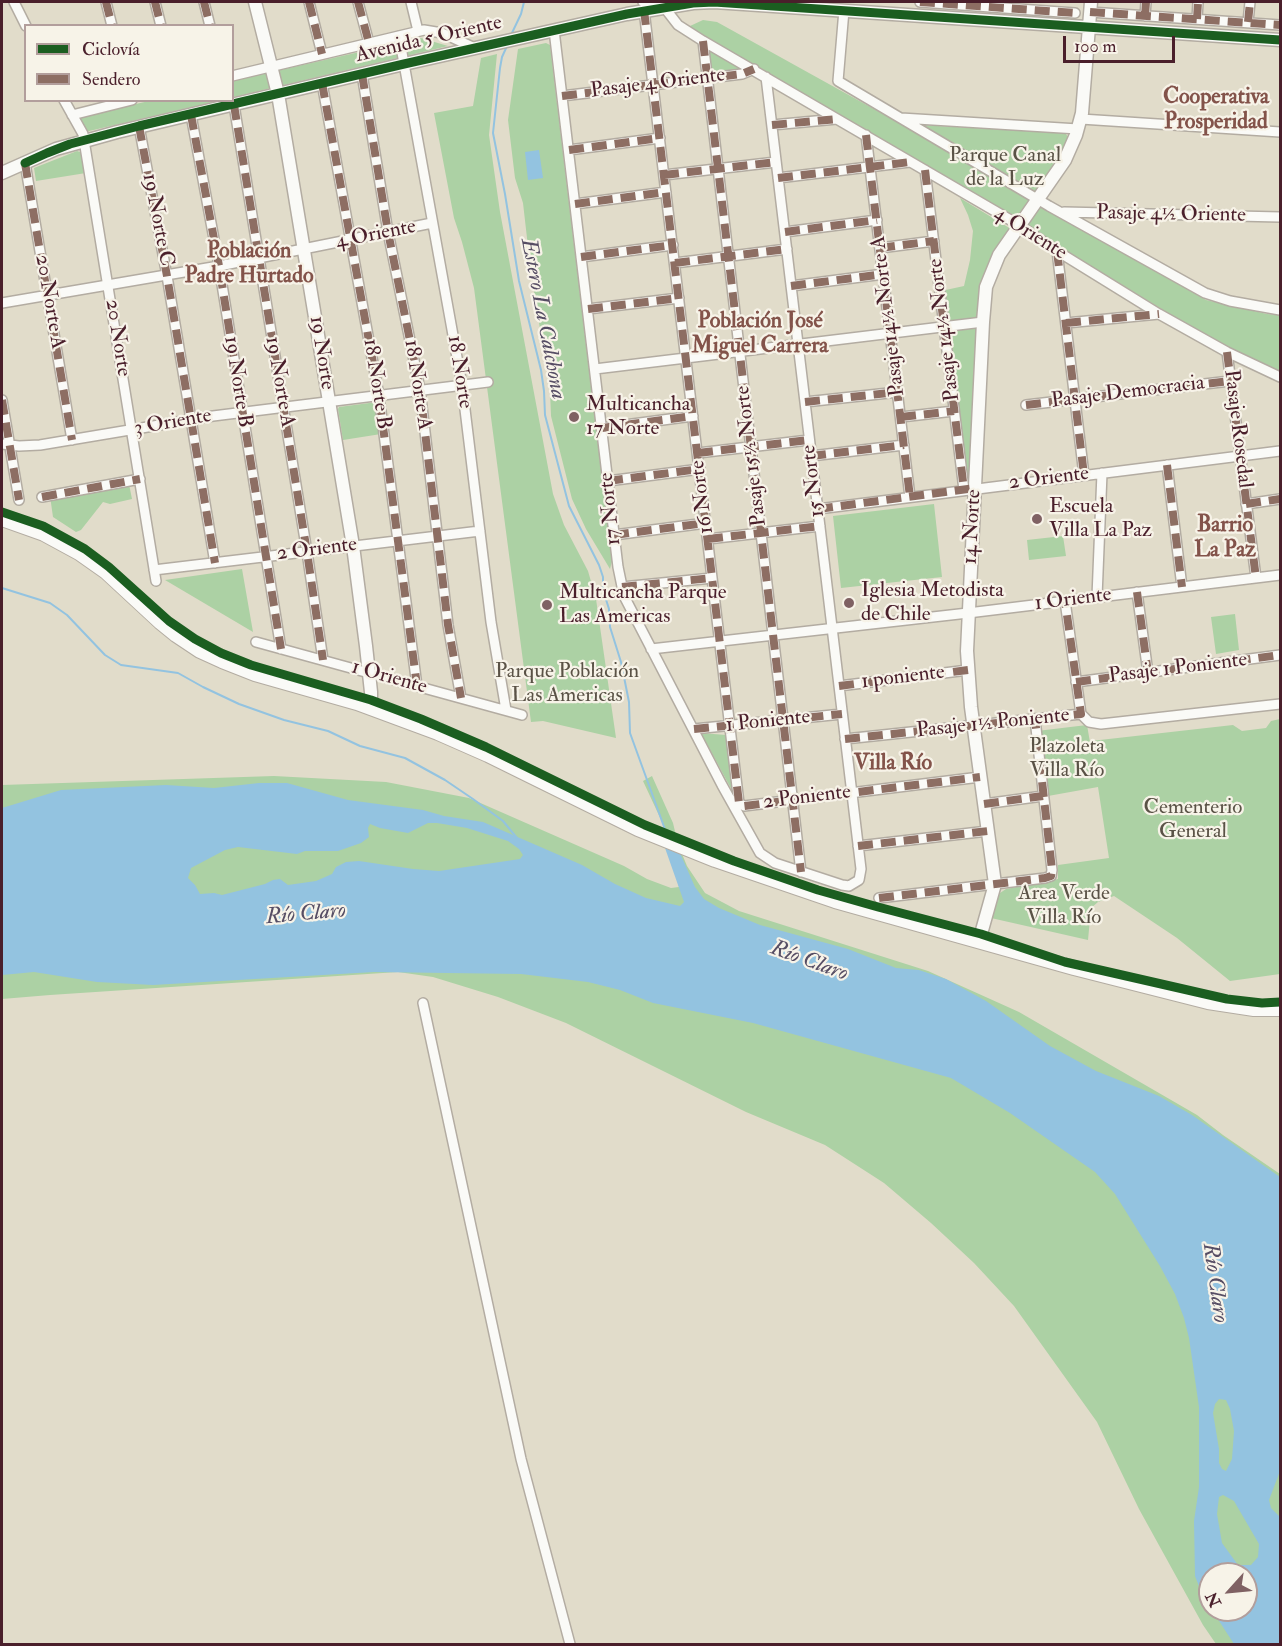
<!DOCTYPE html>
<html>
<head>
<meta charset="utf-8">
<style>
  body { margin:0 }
  #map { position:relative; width:1282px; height:1646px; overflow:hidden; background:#e1dcca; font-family:"IM FELL Double Pica",serif }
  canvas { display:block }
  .frame { position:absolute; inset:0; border:3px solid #4a1f2b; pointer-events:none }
  .legend { position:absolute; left:24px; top:24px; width:210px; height:78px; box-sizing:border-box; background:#f7f3e8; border:2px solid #b29e9c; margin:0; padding:8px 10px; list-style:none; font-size:18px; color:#4a1f2b }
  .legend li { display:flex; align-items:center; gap:12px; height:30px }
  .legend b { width:30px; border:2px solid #b29e9c }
  .north { position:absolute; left:1198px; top:1562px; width:60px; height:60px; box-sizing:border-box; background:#f7f3e8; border:2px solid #b29e9c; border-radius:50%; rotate:243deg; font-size:16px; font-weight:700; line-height:24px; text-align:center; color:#4a1f2b }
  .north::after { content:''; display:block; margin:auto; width:21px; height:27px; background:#7f6163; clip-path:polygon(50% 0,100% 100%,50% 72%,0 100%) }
  .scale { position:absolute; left:1063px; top:36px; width:112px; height:27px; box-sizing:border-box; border:3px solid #4a1f2b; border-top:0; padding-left:8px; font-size:18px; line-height:21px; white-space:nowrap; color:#4a1f2b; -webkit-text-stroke:4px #f7f3e8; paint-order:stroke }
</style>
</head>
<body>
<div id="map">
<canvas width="1282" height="1646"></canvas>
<div class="frame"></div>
<ul class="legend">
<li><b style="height:8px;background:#1b5e20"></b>Ciclovía</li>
<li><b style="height:8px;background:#8d6e63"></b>Sendero</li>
</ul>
<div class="north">N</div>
<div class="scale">100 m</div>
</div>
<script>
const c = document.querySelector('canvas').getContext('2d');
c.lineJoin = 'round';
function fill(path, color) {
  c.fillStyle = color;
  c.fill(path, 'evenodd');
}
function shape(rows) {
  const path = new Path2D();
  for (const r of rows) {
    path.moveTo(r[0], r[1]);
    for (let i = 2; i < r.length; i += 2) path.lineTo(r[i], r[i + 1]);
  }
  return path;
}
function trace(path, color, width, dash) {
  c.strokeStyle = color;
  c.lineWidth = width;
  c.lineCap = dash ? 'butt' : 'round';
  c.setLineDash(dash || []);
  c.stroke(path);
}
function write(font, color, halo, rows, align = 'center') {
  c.font = font + ' "IM FELL Double Pica",serif';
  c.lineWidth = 4.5;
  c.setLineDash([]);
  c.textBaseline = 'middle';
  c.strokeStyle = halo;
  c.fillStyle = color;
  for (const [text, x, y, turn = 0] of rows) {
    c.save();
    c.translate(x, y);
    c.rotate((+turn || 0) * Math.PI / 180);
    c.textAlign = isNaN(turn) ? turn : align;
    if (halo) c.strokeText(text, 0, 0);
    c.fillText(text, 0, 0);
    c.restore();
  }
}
fill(shape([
  [703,20,717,22,901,124,1065,133,1069,138,1063,153,1032,199,1206,300,1267,314,1280,315,1280,372,1204,335,1073,255,1031,227,691,29,690,26],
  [421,38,448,46,233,97,232,81],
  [546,43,550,45,612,561,610,569,586,529,572,499,551,416,550,391,531,273,523,203,515,178,508,120,518,49],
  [707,46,745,68,745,71,711,75],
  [497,54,489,135,500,212,553,494,564,525,588,571,596,599,616,738,543,721,531,722,474,288,462,242,454,218,434,113,473,106,481,58],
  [149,101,217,101,85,132,79,117],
  [77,151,83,153,86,173,36,181,34,168],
  [960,198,1016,232,986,278,973,486,965,486,941,291,964,286,970,260,973,231,968,215],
  [377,402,381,434,343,440,338,409,339,407],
  [129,484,132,499,110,504,103,502,81,530,76,532,53,517,50,496],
  [934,504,942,577,841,588,833,516],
  [1063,536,1066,556,1029,560,1027,540],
  [242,569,253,632,165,580],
  [1235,614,1239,650,1216,654,1211,617],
  [1280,719,1280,974,1230,981,1177,938,1114,896,1098,902,1091,908,1088,940,991,918,1000,893,1006,889,1058,879,1058,865,1109,858,1098,787,1048,796,1037,731,1087,725,1092,754,1091,741,1233,725,1242,731,1266,728,1271,721],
  [701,733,726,735,735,796],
  [274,776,386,782,469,798,624,866,647,879,671,888,679,887,673,858,663,824,643,781,652,776,673,823,678,844,687,866,705,893,739,911,928,971,1019,1012,1197,1115,1223,1135,1280,1174,1280,1644,1216,1644,1203,1625,1139,1509,1097,1422,1014,1306,974,1263,931,1223,884,1183,825,1145,746,1112,566,1023,498,997,433,977,398,972,50,995,2,999,2,785],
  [1210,1574,1246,1574,1246,1610,1210,1610]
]), '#acd1a4');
fill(shape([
  [539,150,543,178,528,180,525,152],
  [259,783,287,783,348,800,423,810,444,816,483,822,582,865,615,884,646,898,680,906,684,902,665,848,680,853,695,887,704,899,719,908,760,925,848,949,896,968,919,970,946,979,986,1001,1050,1046,1096,1071,1159,1096,1192,1115,1280,1177,1280,1471,1269,1500,1271,1508,1280,1517,1280,1644,1234,1644,1212,1610,1246,1610,1246,1574,1210,1574,1210,1606,1202,1594,1195,1576,1194,1521,1199,1487,1199,1407,1189,1338,1184,1318,1175,1294,1160,1266,1115,1194,1095,1172,1010,1113,951,1078,753,1023,653,1003,620,990,588,982,521,974,374,972,153,985,97,982,34,972,2,975,2,808,61,790,166,785,214,788],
  [428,823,437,823,467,828,508,841,519,849,523,855,520,859,439,871,413,869,359,861,346,862,336,867,332,874,316,881,288,885,280,879,273,880,265,884,222,895,214,893,200,894,195,885,188,878,191,868,225,850,238,847,297,854,305,851,338,851,361,843,369,837,368,828,370,824,380,828,408,833],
  [1219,1399,1226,1400,1230,1409,1234,1431,1232,1459,1226,1471,1222,1469,1219,1463,1219,1449,1213,1413,1215,1404],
  [1223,1495,1234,1501,1259,1544,1258,1557,1251,1565,1238,1565,1222,1543,1217,1514,1219,1497]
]), '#93c3e0');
trace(shape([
  [511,35,521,14,524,2],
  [507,46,502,57,500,68,493,133,505,194,519,281,541,370,544,391,545,415,569,506,599,565,603,577,603,590,609,609,610,627,621,662,629,702,630,733,667,835],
  [2,588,50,603,67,615,105,655,121,665,178,673,203,687,239,704,284,720,328,731,360,746,405,758,445,780,473,799,503,821,517,838]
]), '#93c3e0', 2);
const street = shape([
  [14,2,26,26],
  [106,2,112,26],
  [155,2,161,26],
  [204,2,210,26],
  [309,2,322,54],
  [358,2,369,43],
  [411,2,418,31],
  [643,2,656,8],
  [920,2,1075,13],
  [664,7,678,25,703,41,1019,225,1057,251,1159,314,1227,352,1280,377],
  [644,10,739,803,744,806,980,777],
  [844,10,838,81,1049,206,1205,293,1230,301,1280,310],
  [1090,12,1280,25],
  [1145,16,1146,2],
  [1197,19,1198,2],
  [1248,22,1250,2],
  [554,30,618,567,624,596,722,785,760,853,775,863,842,885,849,886,859,880,861,869,766,77],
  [399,36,462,385,491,622,506,710],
  [703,41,801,872],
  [362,74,388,232,420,390,448,625,461,698],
  [232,76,424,30,442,33,475,48],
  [322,83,379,396,417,686],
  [562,96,742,74,754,69],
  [64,100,83,134,156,581],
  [234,105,307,552,323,660],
  [72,115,132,100],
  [191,115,219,266,281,649],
  [901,118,1078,129],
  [1081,119,1280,132],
  [772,125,837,119],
  [139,126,167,276,215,563],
  [866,135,910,497],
  [569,150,660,138],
  [25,163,72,440],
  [925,170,964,490],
  [664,175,776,162],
  [778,178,910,162],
  [575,204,666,192],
  [1064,212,1280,217],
  [785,232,877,220],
  [880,248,934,241],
  [1057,251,1084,475],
  [581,257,673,245],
  [675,263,787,249],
  [791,286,884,274],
  [2,303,219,266,432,223],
  [588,309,679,298],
  [1066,323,1159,314],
  [1227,352,1256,578],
  [595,369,983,322],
  [2,400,19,500],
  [805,402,898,392],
  [1026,405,1230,381],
  [901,417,954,411],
  [602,428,693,416],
  [2,444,19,446,40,445,213,416,488,382],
  [698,453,809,440],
  [811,456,904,445],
  [1167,465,1182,587],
  [608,481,700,469],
  [42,497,140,479],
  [1246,504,1280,499],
  [818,509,1280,451],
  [614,535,706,523],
  [708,539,820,526],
  [154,570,480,531],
  [622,587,712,578],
  [1137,592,1148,673],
  [1097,597,1102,473],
  [1065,601,1081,714],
  [256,642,522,715],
  [651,649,968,613,1280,575],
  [1076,682,1280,655],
  [839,686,968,670],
  [694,729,842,714],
  [845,739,1081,714,1089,722,1101,724,1280,704],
  [984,804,1043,796],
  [858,846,988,831],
  [879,898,1045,878,1051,876,1052,870,1035,719],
  [423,1003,521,1459,570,1644]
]);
const secondary = shape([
  [255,2,278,94,353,546,366,646,371,692,371,708],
  [2,173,56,149,117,132,404,64,627,14,693,3,714,2,1280,40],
  [979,941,995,884,971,707,967,651,983,322,986,287,999,255,1065,160,1076,135,1082,113,1091,2]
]);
const primary = shape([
  [2,519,44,534,79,553,106,572,160,622,176,635,200,651,222,661,255,674,357,703,438,733,488,755,638,829,715,860,835,901,1074,968,1208,1002,1254,1009,1280,1009]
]);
trace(street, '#b3aca2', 12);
trace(secondary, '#b3aca2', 15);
trace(primary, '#b3aca2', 16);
trace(street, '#fafaf7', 9);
trace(secondary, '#fafaf7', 12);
trace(primary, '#fafaf7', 14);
trace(shape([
  [106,2,112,26],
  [155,2,161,26],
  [204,2,210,26],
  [309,2,322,54],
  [358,2,369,43],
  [920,2,1075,13],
  [644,10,739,803,744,806,980,777],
  [1090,12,1280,25],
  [1145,16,1146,2],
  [1197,19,1198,2],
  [1248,22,1250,2],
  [703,41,801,872],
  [362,74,388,232,420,390,448,625,461,698],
  [322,83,379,396,417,686],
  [562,96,742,74,754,69],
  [130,100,130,101],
  [234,105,307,552,323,660],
  [191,115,219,266,281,649],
  [772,125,837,119],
  [139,126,167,276,215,563],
  [866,135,910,497],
  [569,150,660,138],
  [25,163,72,440],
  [925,170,964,490],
  [664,175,776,162],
  [778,178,910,162],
  [575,204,666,192],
  [785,232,877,220],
  [880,248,934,241],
  [1057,251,1084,475],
  [581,257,673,245],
  [675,263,787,249],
  [791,286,884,274],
  [588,309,679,298],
  [1066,323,1159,314],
  [1227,352,1256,578],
  [2,400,19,500],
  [805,402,898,392],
  [1026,405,1230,381],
  [901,417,954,411],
  [602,428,693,416],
  [698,453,809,440],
  [811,456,904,445],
  [1167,465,1182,587],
  [608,481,700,469],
  [42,497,140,479],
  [1246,504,1280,499],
  [818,509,975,488],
  [614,535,706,523],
  [708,539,820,526],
  [622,587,712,578],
  [1137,592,1148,673],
  [1076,682,1280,655],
  [839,686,968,670],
  [694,729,842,714],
  [845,739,1081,714,1065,601],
  [984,804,1043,796],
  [858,846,988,831],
  [879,898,1045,878,1051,876,1052,870,1035,719]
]), '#8d6e63', 8, [15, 8]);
trace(shape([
  [25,163,47,153,70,144,139,126,404,64,627,14,693,3,714,2,1280,40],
  [2,512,43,526,85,549,109,567,169,621,195,639,221,653,251,665,371,700,421,719,486,747,645,825,734,861,818,890,878,907,981,934,1065,962,1227,999,1262,1003,1280,1002]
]), '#1b5e20', 9);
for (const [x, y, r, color] of [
  [574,417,6,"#7f6163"],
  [1037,519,6,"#7f6163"],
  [849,603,6,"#7f6163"],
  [547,605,6,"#7f6163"]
]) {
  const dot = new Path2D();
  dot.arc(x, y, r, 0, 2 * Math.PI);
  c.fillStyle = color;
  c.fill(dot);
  trace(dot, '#f7f3e8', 2);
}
write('21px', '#4a1f2b', '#f7f3e8', [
  ["Avenida 5 Oriente",429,40,-13],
  ["Pasaje 4 Oriente",658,84,-7],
  ["Pasaje 4½ Oriente",1171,215,1],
  ["19 Norte C",157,220,79],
  ["4 Oriente",1030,234,32],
  ["4 Oriente",376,235,-11],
  ["20 Norte A",49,302,80],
  ["Pasaje 14½ Norte A",889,316,-97],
  ["Pasaje 14½ Norte",945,330,-97],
  ["20 Norte",117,338,81],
  ["19 Norte",321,353,81],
  ["18 Norte",459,372,81],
  ["19 Norte B",237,382,81],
  ["19 Norte A",279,382,80],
  ["18 Norte B",376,384,81],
  ["18 Norte A",417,385,81],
  ["Pasaje Democracia",1128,393,-7],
  ["3 Oriente",173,423,-10],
  ["Pasaje Rosedal",1237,429,83],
  ["Pasaje 15½ Norte",752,456,-97],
  ["2 Oriente",1049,479,-7],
  ["15 Norte",814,481,-97],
  ["16 Norte",703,497,-97],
  ["17 Norte",611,509,-96],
  ["14 Norte",973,527,-87],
  ["2 Oriente",317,550,-7],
  ["1 Oriente",1073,600,-7],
  ["Pasaje 1 Poniente",1178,669,-7],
  ["1 Oriente",389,678,16],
  ["1 poniente",903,678,-7],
  ["1 Poniente",768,722,-6],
  ["Pasaje 1½ Poniente",993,724,-6],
  ["2 Poniente",807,798,-7]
]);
write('21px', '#5a5246', '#f7f3e8', [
  ["Parque Canal",1005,156],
  ["de la Luz",1005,180],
  ["Parque Población",567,672],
  ["Las Americas",567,696],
  ["Plazoleta",1067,747],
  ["Villa Río",1067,771],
  ["Cementerio",1193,808],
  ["General",1193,832],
  ["Area Verde",1064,894],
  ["Villa Río",1064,918]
]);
write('21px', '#4a1f2b', '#f7f3e8', [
  ["Multicancha",586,405],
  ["17 Norte",586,429],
  ["Escuela",1049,507],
  ["Villa La Paz",1049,531],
  ["Iglesia Metodista",861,591],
  ["de Chile",861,615],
  ["Multicancha Parque",559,593],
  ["Las Americas",559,617]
], 'left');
write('bold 22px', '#83534a', '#f7f3e8', [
  ["Cooperativa",1216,98],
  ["Prosperidad",1216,123],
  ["Población",249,252],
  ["Padre Hurtado",249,277],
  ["Población José",760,322],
  ["Miguel Carrera",760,347],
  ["Barrio",1225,526],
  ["La Paz",1225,551],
  ["Villa Río",893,764]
]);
write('italic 22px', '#564d64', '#f7f3e8', [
  ["Estero La Calchona",542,319,79],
  ["Río Claro",306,915,-5],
  ["Río Claro",809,962,20],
  ["Río Claro",1214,1283,82]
]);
</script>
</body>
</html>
